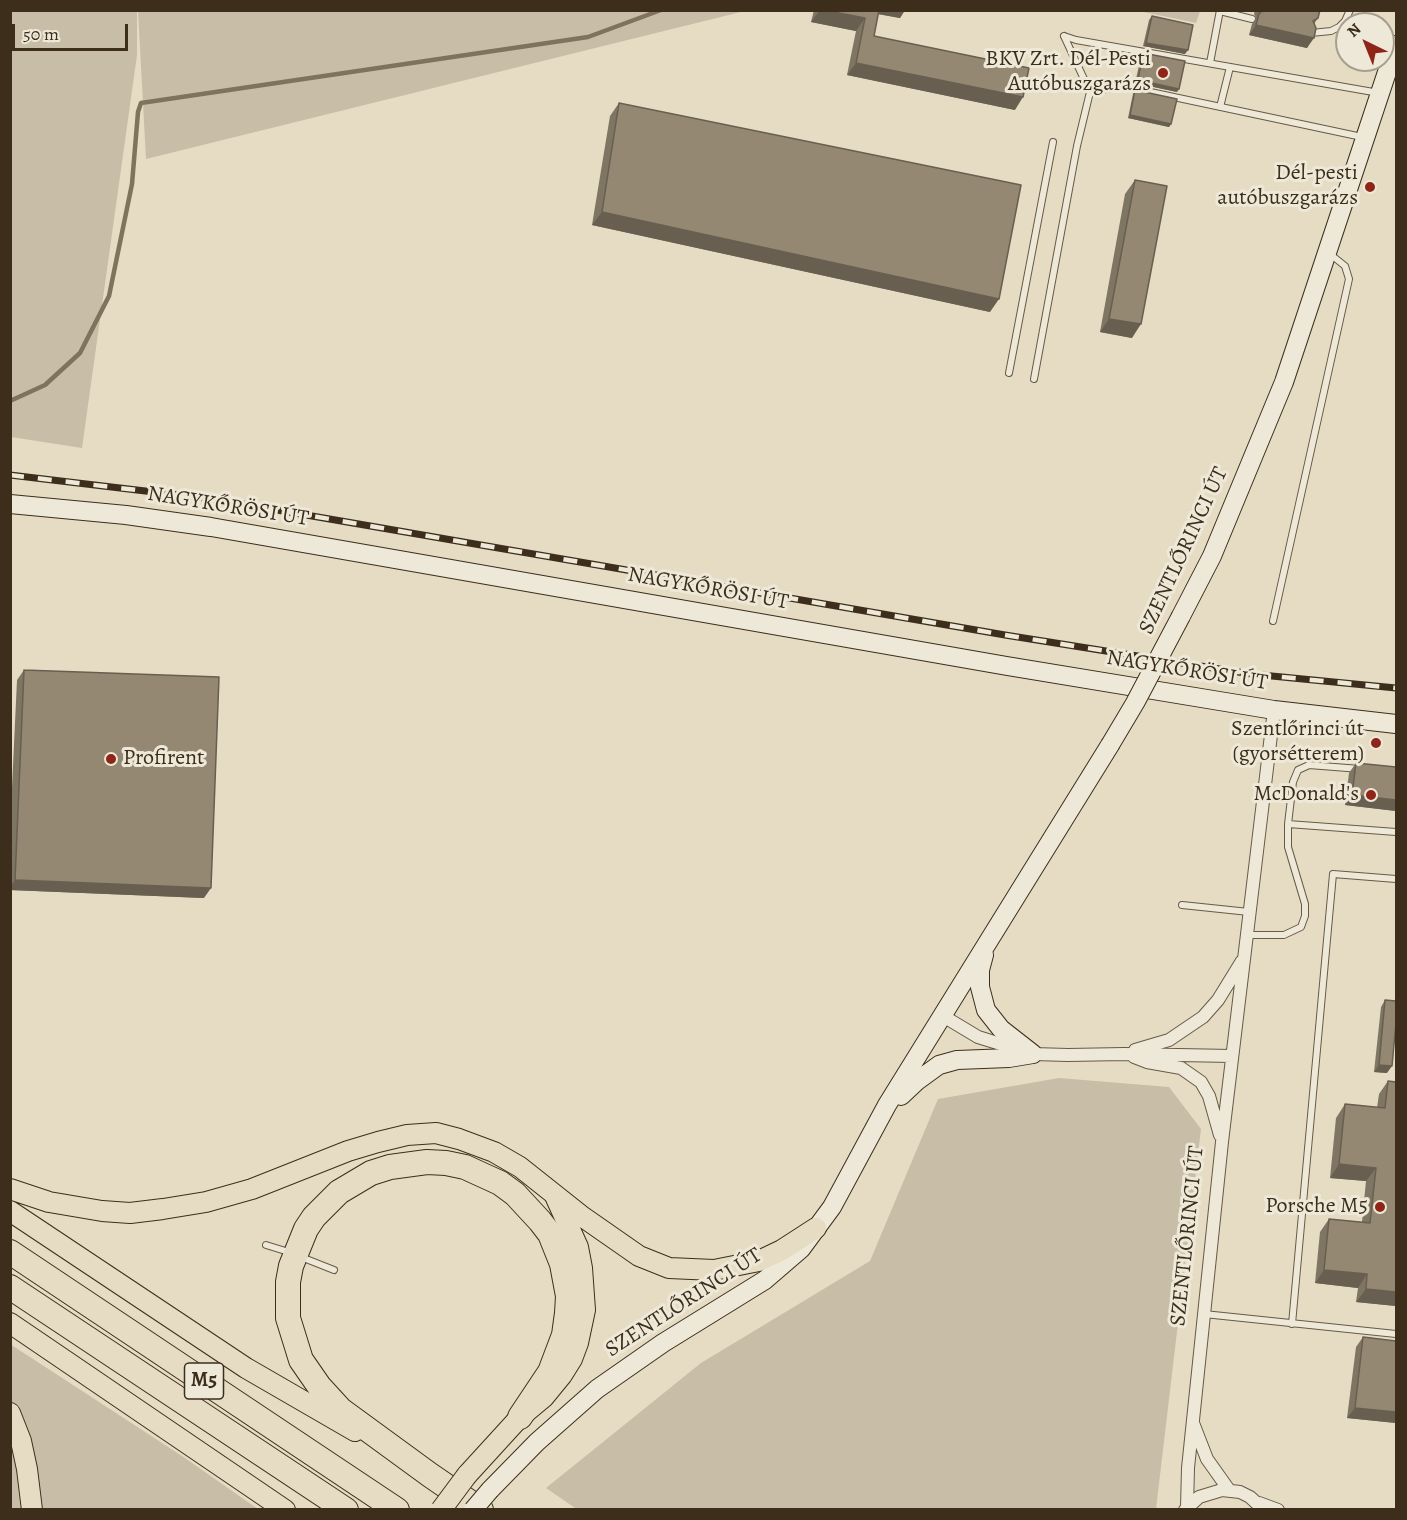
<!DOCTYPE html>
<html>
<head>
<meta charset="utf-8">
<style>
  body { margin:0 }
  #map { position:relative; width:1407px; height:1520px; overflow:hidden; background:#e5dcc3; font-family:Alegreya,serif }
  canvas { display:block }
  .frame { position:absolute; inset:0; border:12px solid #3d2e1c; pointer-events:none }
  .north { position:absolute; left:1335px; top:12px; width:60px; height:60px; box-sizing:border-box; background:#eee8d8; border:2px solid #a79e8d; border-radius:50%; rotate:317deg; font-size:16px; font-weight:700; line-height:24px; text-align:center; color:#3d2e1c }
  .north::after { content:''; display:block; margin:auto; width:21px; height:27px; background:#8f2418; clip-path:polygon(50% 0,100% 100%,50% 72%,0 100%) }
  .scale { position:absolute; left:12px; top:24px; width:116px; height:27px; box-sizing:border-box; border:3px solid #3d2e1c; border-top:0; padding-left:8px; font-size:18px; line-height:21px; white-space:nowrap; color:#3d2e1c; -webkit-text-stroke:4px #eee8d8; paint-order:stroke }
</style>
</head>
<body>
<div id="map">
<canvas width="1407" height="1520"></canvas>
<div class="frame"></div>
<div class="north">N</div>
<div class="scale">50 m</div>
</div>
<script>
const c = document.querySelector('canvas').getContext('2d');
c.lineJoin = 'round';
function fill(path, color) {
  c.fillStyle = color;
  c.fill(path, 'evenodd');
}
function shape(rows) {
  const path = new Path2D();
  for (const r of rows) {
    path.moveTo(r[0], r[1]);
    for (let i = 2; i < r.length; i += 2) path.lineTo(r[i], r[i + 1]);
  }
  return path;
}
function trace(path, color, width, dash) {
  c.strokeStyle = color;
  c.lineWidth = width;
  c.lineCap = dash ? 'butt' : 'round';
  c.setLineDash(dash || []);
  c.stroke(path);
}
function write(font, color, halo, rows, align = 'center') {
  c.font = font + ' Alegreya,serif';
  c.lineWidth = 6;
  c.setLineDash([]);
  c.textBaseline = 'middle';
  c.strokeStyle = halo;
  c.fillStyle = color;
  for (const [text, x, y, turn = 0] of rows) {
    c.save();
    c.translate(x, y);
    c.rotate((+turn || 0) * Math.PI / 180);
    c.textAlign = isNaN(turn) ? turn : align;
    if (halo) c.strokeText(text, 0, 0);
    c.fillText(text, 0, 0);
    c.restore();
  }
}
fill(shape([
  [11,10,137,11,137,55,82,448,11,437],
  [138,11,138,10,745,11,146,159],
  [1139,11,1200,10,1200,11,1196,23],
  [1059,1078,1169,1087,1201,1129,1156,1509,578,1510,546,1488,701,1363,870,1261,938,1099],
  [10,1344,182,1456,258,1509,11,1509]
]), '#c8bea7');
trace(shape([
  [10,401,45,385,80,353,109,296,132,184,138,112,141,103,588,37,661,10]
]), '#80735e', 4.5);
const service = shape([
  [1220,11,1252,19],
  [1311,33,1331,31,1339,27,1345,21,1350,10],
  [1064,36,1076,40,1379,93],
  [1210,63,1220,10],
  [1090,92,1122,86,1362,137],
  [1220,107,1230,67],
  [1009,373,1053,142],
  [1034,379,1077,146,1090,92,1064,36],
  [1273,621,1349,279,1345,266,1330,254],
  [1288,824,1396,832],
  [1182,905,1249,912],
  [1247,935,1284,935,1301,927,1305,916,1305,904,1288,847,1288,824,1293,782,1298,770,1309,765,1360,769],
  [266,1245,292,1253],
  [301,1257,334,1270],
  [1204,1314,1396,1334],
  [1292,1324,1333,874,1396,879]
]);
const minor = shape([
  [943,1016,978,1037,1033,1054,1068,1055,1124,1054,1232,1056],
  [1135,1050,1169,1040,1203,1017,1218,1000,1242,961],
  [1134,1057,1147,1062,1181,1068,1201,1082,1209,1096,1220,1135],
  [1193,1423,1207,1459,1229,1490],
  [1259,1503,1278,1510],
  [1187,1507,1188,1468,1222,1142,1274,710],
  [1185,1510,1199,1497,1222,1490,1240,1492,1250,1497,1264,1510]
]);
const secondary = shape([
  [10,504,126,515,211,527,1007,666,1274,710,1396,724],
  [1181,616,1212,556,1284,382,1396,45],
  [984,955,980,970,980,987,986,1010,1001,1029,1033,1054],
  [901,1096,917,1081,939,1065,957,1060,1009,1058,1033,1054],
  [490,1490,537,1442,597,1389,663,1343,765,1280,801,1249,832,1207,887,1105,1110,745]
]);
const primary = shape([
  [10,1189,49,1202,102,1211,130,1213,163,1209,206,1202,252,1189,348,1151,378,1142,407,1135,436,1133,459,1139,494,1152,520,1167,583,1217,639,1256,669,1268,714,1270,759,1261,782,1250,816,1228],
  [10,1211,246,1368,355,1431],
  [10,1323,285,1510],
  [10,1413,21,1441,27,1469,32,1510],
  [467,1475,520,1417,544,1397,562,1375,572,1359,578,1343,585,1310,582,1268,578,1247,555,1196]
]);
const motorway = shape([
  [10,1252,397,1510],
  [10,1287,346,1510],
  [481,1510,430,1475,341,1410,319,1386,301,1360,288,1318,288,1282,291,1266,306,1229,314,1217,339,1192,371,1173,390,1167,427,1162,446,1163,465,1167,500,1183,515,1194,540,1221,550,1234,562,1264,568,1296,567,1313,564,1335,550,1372,520,1417]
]);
trace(service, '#675a46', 8);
trace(minor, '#675a46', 14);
trace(secondary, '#3d2e1c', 20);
trace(primary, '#3d2e1c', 22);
trace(motorway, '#3d2e1c', 26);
trace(service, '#eee8d8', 6);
trace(minor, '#eee8d8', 12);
trace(secondary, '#eee8d8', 18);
trace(primary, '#e5dcc3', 20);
trace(motorway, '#e5dcc3', 24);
const rail = shape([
  [10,475,213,499,1005,635,1251,674,1396,688]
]);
trace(rail, '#3d2e1c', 7);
trace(rail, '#eee8d8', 4.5, [14]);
const secondaryBridge = shape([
  [1110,745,1135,703,1181,616],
  [473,1510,490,1490]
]);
const primaryBridge = shape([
  [441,1510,467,1475]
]);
trace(secondaryBridge, '#3d2e1c', 20, []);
trace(primaryBridge, '#3d2e1c', 22, []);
trace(secondaryBridge, '#eee8d8', 18);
trace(primaryBridge, '#e5dcc3', 20);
fill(shape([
  [814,10,905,10,900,18,878,14,874,36,1015,110,847,75,856,31,811,22],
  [1255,10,1320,10,1318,18,1314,24,1307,48,1249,35,1252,24,1256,18,1254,14],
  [1152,16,1185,54,1143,46,1149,20],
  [1143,53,1177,92,1135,83,1141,57],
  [1135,90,1171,124,1169,127,1128,118,1133,94],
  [619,103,990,312,592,225,610,116],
  [1135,180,1132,338,1100,332,1125,194],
  [24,670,204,898,10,890,10,830,17,680],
  [1356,763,1396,811,1345,805,1349,773],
  [1385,1000,1387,1073,1374,1072,1381,1007],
  [1388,1081,1396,1082,1396,1306,1356,1302,1358,1288,1315,1283,1320,1232,1329,1219,1362,1222,1366,1181,1330,1178,1336,1118,1345,1104,1377,1108,1379,1094],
  [1363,1337,1396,1423,1347,1418,1356,1347]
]), '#7f7563');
fill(shape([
  [820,10,823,10,865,18,856,31,811,22],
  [873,10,905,10,900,18,872,13],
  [1256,25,1314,38,1307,48,1249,35],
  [1146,43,1188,50,1185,54,1143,46],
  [856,63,1023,97,1015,110,847,75],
  [1138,80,1179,89,1177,92,1135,83],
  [1130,115,1171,124,1169,127,1128,118],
  [602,212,999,299,990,312,592,225],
  [1109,319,1141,324,1132,338,1100,332],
  [1352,795,1396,800,1396,811,1345,805],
  [15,880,211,888,204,898,10,890,10,887],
  [1379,1065,1392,1066,1387,1073,1374,1072],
  [1339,1164,1376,1168,1366,1181,1330,1178],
  [1324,1270,1367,1274,1358,1288,1315,1283],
  [1366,1289,1396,1292,1396,1306,1356,1302],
  [1355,1408,1396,1412,1396,1423,1347,1418]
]), '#685f50');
const building = shape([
  [823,10,879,10,874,36,1029,68,1023,97,856,63,865,18,823,10],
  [1263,10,1320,10,1318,18,1313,21,1316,28,1314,38,1256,25,1259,14,1263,10],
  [1152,16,1193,25,1188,50,1146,43,1152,16],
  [1143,53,1185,61,1179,89,1138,80,1143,53],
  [1135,90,1177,99,1171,124,1130,115,1135,90],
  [619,103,1021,185,999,299,602,212,619,103],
  [1135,180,1167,186,1141,324,1109,319,1135,180],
  [24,670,219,677,211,888,15,880,24,670],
  [1356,763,1396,767,1396,800,1352,795,1356,763],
  [1385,1000,1396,1001,1396,1023,1392,1066,1379,1065,1385,1000],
  [1388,1081,1396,1082,1396,1292,1366,1289,1367,1274,1324,1270,1329,1219,1370,1223,1376,1168,1339,1164,1345,1104,1385,1108,1388,1081],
  [1363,1337,1396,1341,1396,1412,1355,1408,1363,1337]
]);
fill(building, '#948873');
trace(building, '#685f50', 1.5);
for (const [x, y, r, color] of [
  [1163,73,6,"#8f2418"],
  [1370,187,6,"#8f2418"],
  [1376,743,6,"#8f2418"],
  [111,759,6,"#8f2418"],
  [1371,795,6,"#8f2418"],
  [1380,1207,6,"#8f2418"]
]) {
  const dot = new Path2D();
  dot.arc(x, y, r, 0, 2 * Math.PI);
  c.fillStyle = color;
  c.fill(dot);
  trace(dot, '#eee8d8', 2);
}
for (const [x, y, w] of [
  [204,1381,39]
]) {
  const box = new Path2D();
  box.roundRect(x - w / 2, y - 18, w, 36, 4.5);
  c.fillStyle = '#eee8d8';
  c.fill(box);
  trace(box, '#3d2e1c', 1.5);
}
write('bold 21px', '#3d2e1c', null, [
  ["M5",204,1381]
]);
write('22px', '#3d2e1c', '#eee8d8', [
  ["BKV Zrt. Dél-Pesti",1151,60],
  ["Autóbuszgarázs",1151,85],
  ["Dél-pesti",1358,174],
  ["autóbuszgarázs",1358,199],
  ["Szentlőrinci út",1364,730],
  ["(gyorsétterem)",1364,755],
  ["Profirent",123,759,"left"],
  ["McDonald's",1359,795],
  ["Porsche M5",1368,1207]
], 'right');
write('22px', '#3d2e1c', '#eee8d8', [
  ["NAGYKŐRÖSI ÚT",228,507,9],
  ["SZENTLŐRINCI ÚT",1184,551,-65],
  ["NAGYKŐRÖSI ÚT",708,589,10],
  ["NAGYKŐRÖSI ÚT",1187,671,9],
  ["SZENTLŐRINCI ÚT",1188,1236,-84],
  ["SZENTLŐRINCI ÚT",684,1303,-33]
]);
</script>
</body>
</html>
